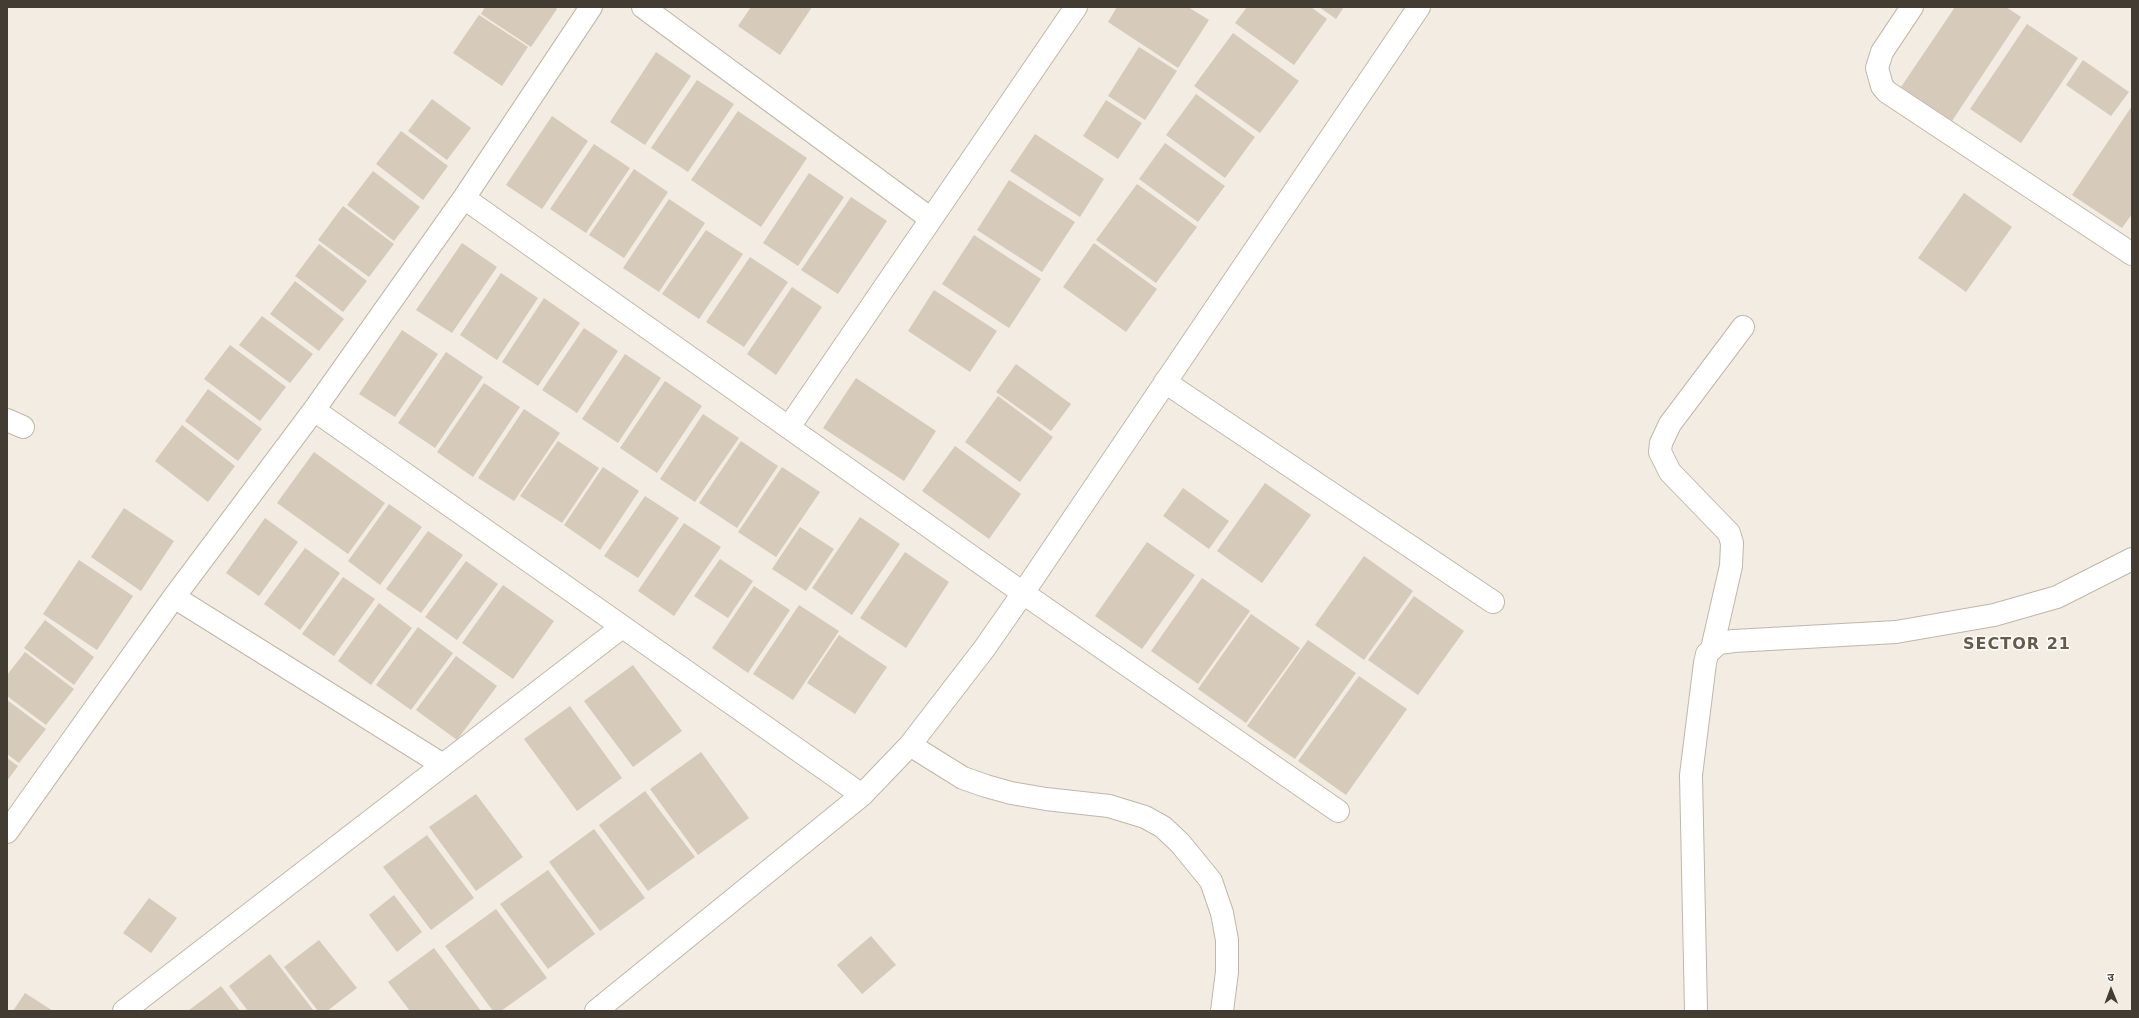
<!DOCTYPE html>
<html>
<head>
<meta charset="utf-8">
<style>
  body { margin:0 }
  #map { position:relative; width:2139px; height:1018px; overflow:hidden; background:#f2ece2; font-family:"DejaVu Sans","Noto Sans Devanagari",sans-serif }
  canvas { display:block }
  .frame { position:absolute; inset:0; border:8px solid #433c32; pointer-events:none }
  .north { position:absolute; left:2091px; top:970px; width:40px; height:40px; -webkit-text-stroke:3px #fff; paint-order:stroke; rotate:359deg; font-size:11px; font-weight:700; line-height:16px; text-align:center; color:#433c32 }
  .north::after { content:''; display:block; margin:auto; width:14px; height:18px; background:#433c32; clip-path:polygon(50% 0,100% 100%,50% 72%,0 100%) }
</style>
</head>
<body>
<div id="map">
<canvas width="2139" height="1018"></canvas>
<div class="frame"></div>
<div class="north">उ</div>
</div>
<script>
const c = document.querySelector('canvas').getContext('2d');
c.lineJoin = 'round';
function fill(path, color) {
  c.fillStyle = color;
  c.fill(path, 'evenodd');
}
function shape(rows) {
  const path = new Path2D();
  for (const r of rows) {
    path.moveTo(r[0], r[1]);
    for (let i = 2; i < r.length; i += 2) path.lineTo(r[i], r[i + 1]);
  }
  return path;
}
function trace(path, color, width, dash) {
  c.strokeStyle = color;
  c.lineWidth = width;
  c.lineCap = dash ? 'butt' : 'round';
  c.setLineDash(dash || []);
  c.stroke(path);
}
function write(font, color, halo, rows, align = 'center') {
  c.font = font + ' "DejaVu Sans",sans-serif';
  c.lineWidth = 3;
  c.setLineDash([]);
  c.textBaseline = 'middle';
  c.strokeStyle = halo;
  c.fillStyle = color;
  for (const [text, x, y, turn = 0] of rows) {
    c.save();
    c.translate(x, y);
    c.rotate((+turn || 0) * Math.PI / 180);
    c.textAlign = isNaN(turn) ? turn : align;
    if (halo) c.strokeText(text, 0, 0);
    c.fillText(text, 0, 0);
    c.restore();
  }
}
fill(shape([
  [485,7,555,7,557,9,531,47,481,14],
  [751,7,812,7,780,55,738,26],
  [1117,7,1188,7,1209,20,1178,68,1108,22],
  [1247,7,1311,7,1327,19,1294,65,1235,23],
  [1319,7,1344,7,1336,19],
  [1955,7,2006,7,2021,17,1952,121,1901,87],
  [479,15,528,47,502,86,453,53],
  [2027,24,2078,58,2021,143,1970,109],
  [1233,33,1299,81,1260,133,1194,86],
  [1139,47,1177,71,1145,120,1108,96],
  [656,52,691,76,645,145,610,122],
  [2083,60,2129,92,2111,116,2066,85],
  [697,80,734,104,688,172,651,148],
  [1196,94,1255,137,1225,178,1166,135],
  [432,99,471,128,447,160,408,131],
  [1106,100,1142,123,1118,159,1083,136],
  [2132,106,2132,214,2122,228,2072,195],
  [738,111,807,158,761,227,691,180],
  [552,116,588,141,542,209,506,185],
  [401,131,448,166,423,200,376,164],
  [1035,134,1104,179,1080,217,1010,171],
  [1165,143,1225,186,1198,222,1139,179],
  [594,144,630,168,586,233,550,209],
  [634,169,668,192,624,258,589,235],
  [373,171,420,207,394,241,347,205],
  [809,173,844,197,798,266,763,243],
  [1009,180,1075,222,1042,272,977,230],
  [1137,184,1197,227,1156,283,1096,240],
  [1964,193,2012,227,1966,292,1918,258],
  [851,197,887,221,838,294,801,270],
  [669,199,705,223,659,292,623,268],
  [343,206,394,244,369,277,318,240],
  [706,230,743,254,699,319,662,294],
  [974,235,1041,279,1009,328,942,284],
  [462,243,497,267,452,333,416,310],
  [1094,243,1157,289,1126,332,1063,287],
  [319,244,367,281,343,312,295,276],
  [750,257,788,282,744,347,706,322],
  [501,273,538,298,497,360,460,335],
  [295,281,344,319,319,351,270,314],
  [792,287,822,307,776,375,747,354],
  [934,290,997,331,970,372,908,331],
  [544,298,580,323,538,386,502,362],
  [262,316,313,354,290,383,239,345],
  [584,328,618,351,577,413,542,390],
  [402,330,438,354,395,417,359,394],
  [230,345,286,387,260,421,204,379],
  [446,352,483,377,435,448,398,423],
  [625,354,661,378,618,443,582,419],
  [1016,364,1071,404,1051,431,996,392],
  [856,378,936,431,904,481,823,428],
  [665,381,702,406,657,473,620,448],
  [484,383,520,407,473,477,437,452],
  [208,389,262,429,238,461,185,421],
  [998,396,1053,437,1020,482,965,442],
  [524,409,560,433,514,501,478,478],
  [703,414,739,438,695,502,660,479],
  [182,425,235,466,208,502,155,461],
  [558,441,599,468,562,523,520,496],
  [741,441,778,466,737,528,699,503],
  [955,446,1021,494,989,539,922,491],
  [314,452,385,503,348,554,277,503],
  [603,467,639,491,600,550,564,525],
  [782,467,820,492,776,557,738,532],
  [1265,483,1311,515,1262,583,1217,551],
  [1183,488,1229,521,1209,549,1163,516],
  [645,496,679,518,638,578,604,556],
  [389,504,422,527,380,585,348,561],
  [124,508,174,541,141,591,91,557],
  [860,517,900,544,852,615,812,588],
  [265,518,298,542,259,596,226,573],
  [684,523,721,547,674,616,638,591],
  [800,527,834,549,806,591,772,569],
  [428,531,463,555,421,613,386,589],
  [1147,542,1195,575,1142,649,1095,616],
  [305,548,340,573,300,630,264,604],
  [905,552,949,582,906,648,860,618],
  [1364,556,1413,591,1364,660,1315,625],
  [720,559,753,581,728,618,694,596],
  [79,560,133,596,97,650,43,614],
  [466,561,498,584,457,640,425,617],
  [343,577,375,599,334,656,302,634],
  [1202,578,1250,611,1198,684,1151,651],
  [503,585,554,621,513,679,462,643],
  [754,586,790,610,748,673,712,648],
  [1414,596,1464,631,1418,695,1368,660],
  [379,603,412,628,371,685,338,661],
  [799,605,839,631,793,700,753,674],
  [1251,614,1300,648,1246,723,1198,689],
  [45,620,94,657,74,685,24,648],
  [418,627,453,653,411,710,376,685],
  [839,635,887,667,855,714,807,683],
  [1308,640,1356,673,1295,759,1247,726],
  [25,652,74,689,46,725,7,696,7,675],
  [456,656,497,686,457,740,416,710],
  [633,665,682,731,633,767,584,701],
  [1359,676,1407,709,1346,795,1298,761],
  [7,700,46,729,19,763,7,754],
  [570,706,622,778,577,811,524,739],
  [701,752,749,818,698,855,650,789],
  [7,758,18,766,7,781],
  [645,791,695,857,648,891,599,825],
  [476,794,523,857,476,891,429,827],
  [594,829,645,898,600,931,549,862],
  [427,835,474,898,431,930,383,867],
  [548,870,595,934,548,969,500,904],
  [394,895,422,932,397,952,369,915],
  [149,898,177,918,151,953,123,933],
  [496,909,547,978,501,1011,493,1011,445,946],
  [871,936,896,965,862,994,837,965],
  [319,940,357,988,327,1011,318,1011,284,967],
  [434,948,481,1011,410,1011,388,982],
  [270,954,314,1011,248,1011,229,986],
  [221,986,240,1011,188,1011],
  [25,993,53,1011,13,1011]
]), '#d6caba');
const minor = shape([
  [643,7,931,219],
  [1912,7,1882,52,1877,68,1882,86,1887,92,2132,254],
  [464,198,1023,593,1338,811],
  [1165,382,1493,602],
  [314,410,862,795],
  [7,420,23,427],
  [789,427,1076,7],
  [174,597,443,765],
  [1712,649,1731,566,1732,543,1729,533,1670,472,1660,452,1661,443,1670,424,1743,327],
  [910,745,963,778,986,786,1011,793,1046,799,1109,806,1145,817,1163,827,1180,843,1211,881,1222,913,1227,940,1227,972,1222,1011],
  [7,832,174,597,314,410,464,198,591,7],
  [124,1011,622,627],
  [596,1011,862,795,910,745,984,649,1023,593,1419,7],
  [1696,1011,1691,775,1705,663,1707,654,1712,649,1719,643,1734,641,1896,632,1994,615,2057,597,2132,559]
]);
trace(minor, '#c0b7a7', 24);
trace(minor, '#fff', 22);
c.letterSpacing = '1px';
write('bold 16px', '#665a49', '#fff', [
  ["SECTOR 21",2017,645]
]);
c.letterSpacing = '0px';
</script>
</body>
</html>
